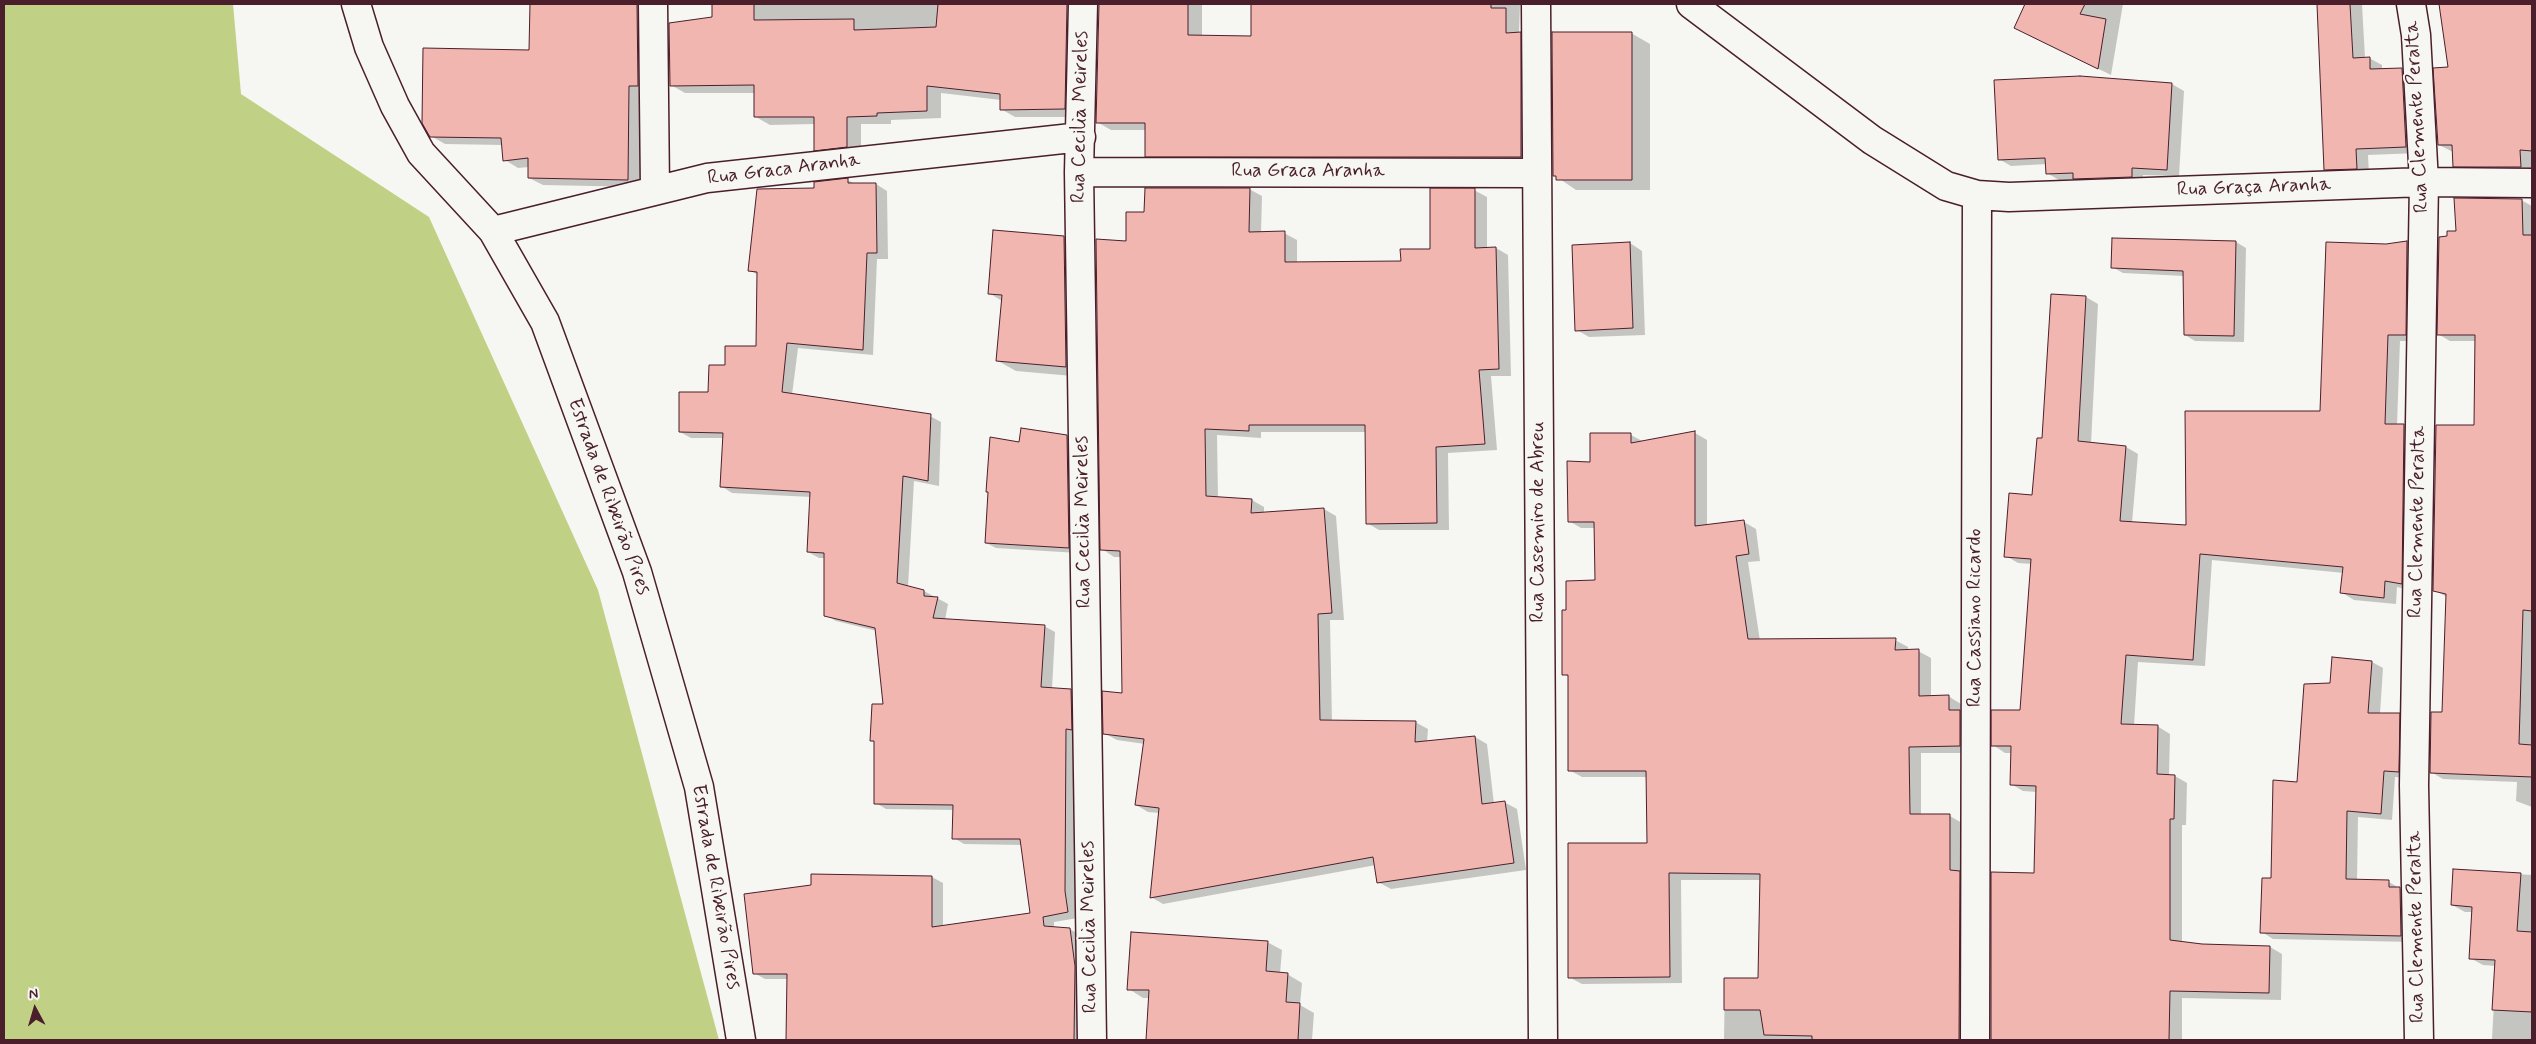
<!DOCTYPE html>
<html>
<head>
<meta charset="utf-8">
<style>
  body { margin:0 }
  #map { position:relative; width:2536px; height:1044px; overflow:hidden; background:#f6f6f2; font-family:Mynerve,sans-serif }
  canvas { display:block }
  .frame { position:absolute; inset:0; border:5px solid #4a1f2b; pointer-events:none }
  .north { position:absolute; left:10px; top:984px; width:50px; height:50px; -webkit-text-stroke:4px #f6f6f2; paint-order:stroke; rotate:354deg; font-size:14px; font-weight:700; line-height:20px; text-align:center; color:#4a1f2b }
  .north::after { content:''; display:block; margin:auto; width:18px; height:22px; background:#4a1f2b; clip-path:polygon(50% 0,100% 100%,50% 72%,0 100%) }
</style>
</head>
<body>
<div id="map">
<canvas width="2536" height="1044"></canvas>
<div class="frame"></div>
<div class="north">N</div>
</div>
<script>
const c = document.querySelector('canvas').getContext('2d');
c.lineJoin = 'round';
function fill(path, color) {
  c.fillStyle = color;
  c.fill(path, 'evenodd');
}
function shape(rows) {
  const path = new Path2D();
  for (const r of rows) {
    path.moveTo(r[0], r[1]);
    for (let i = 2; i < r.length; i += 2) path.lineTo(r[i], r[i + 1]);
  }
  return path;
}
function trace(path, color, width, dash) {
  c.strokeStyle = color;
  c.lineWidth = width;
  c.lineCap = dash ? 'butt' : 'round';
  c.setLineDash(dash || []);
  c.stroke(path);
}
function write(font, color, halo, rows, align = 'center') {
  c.font = font + ' Mynerve,sans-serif';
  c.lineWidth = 4;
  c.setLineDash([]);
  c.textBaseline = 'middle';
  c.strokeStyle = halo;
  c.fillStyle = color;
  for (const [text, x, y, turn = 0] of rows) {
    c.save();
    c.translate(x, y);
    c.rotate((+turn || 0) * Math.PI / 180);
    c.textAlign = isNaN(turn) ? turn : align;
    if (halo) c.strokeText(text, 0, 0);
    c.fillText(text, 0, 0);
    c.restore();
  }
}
fill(shape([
  [4,4,233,4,241,94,429,217,598,590,719,1040,4,1040]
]), '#c0d186');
fill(shape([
  [531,4,650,4,641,187,543,185,529,178,529,167,518,168,505,160,503,145,445,144,431,136,530,51],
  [713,4,1084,4,1079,117,1015,117,1001,109,1001,100,941,93,941,118,891,120,891,124,861,124,861,154,829,158,815,150,815,124,770,125,756,117,756,93,685,93,671,85,713,18],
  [1100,4,1202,4,1202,37,1252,37,1253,4,1520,4,1519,33,1534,42,1535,165,1160,164,1146,156,1146,130,1111,130,1097,122],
  [2027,4,2123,4,2111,75,2015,28],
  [2318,4,2362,4,2365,58,2369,58,2382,65,2382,70,2402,70,2414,77,2419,153,2368,155,2369,175,2338,176,2325,169],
  [2440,4,2532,4,2532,174,2467,174,2454,166,2453,152,2439,145,2449,69],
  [1631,33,1650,44,1650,190,1576,190,1554,175],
  [2172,84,2184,91,2179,176,2143,175,2143,183,2087,185,2076,179,2059,180,2047,173,2047,164,2011,166,1999,159],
  [847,180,856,184,876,184,887,191,888,259,877,259,873,355,798,348,792,395,930,416,941,422,939,486,914,481,908,587,924,591,948,604,945,620,1044,626,1055,632,1052,689,1071,691,1082,697,1076,734,1076,898,1078,918,1054,922,1054,928,1070,929,1081,936,1084,1040,787,1040,788,979,765,979,754,973,932,877,943,883,943,927,1031,914,1022,845,964,844,954,838,954,810,886,809,876,803,876,743,872,741,885,706,877,631,836,621,825,615,825,558,819,558,808,552,811,497,732,493,721,486,724,438,691,438,680,432,710,393,726,366,758,347,758,275,749,270,815,190],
  [1249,189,1262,196,1261,233,1284,233,1297,240,1297,263,1402,262,1431,250,1474,190,1487,197,1487,249,1496,248,1508,255,1511,376,1491,376,1497,450,1448,453,1449,530,1379,530,1367,523,1366,432,1261,432,1261,438,1217,435,1218,498,1252,500,1264,507,1264,514,1324,509,1336,516,1344,620,1330,620,1332,722,1415,722,1428,729,1427,742,1475,737,1487,744,1494,804,1504,802,1517,809,1526,870,1391,889,1378,882,1376,865,1163,904,1151,897,1160,813,1148,812,1136,805,1145,744,1117,740,1104,733,1123,694,1121,557,1114,557,1102,549,1127,242,1146,214],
  [2521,200,2532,206,2532,807,2516,801,2517,782,2443,779,2431,772,2443,713,2447,597,2434,590,2475,427,2476,341,2450,341,2438,334,2448,237],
  [1064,237,1082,248,1084,377,1016,371,998,361,1002,301,989,293],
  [2236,242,2246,248,2244,342,2195,341,2185,335,2184,276,2123,273,2112,267],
  [2407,242,2419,249,2418,341,2400,341,2397,425,2404,426,2416,433,2414,591,2397,587,2396,604,2354,600,2341,592,2344,573,2212,560,2205,666,2138,662,2134,726,2157,726,2170,734,2169,775,2175,776,2187,783,2186,825,2182,825,2182,943,2270,947,2282,954,2281,1000,2182,998,2182,1040,1992,1040,1992,873,2036,874,2037,792,2023,791,2011,784,2012,753,2005,753,1993,745,2021,711,2032,564,2018,563,2006,556,2033,496,2044,440,2086,297,2098,304,2091,444,2126,447,2138,454,2132,523,2187,527,2321,413,2386,245],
  [1630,243,1642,251,1645,335,1589,337,1577,330],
  [1695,433,1707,440,1707,526,1744,522,1756,529,1760,561,1748,562,1760,641,1895,640,1908,647,1908,651,1918,651,1931,658,1931,697,1948,696,1961,704,1961,712,1972,718,1972,753,1921,753,1921,815,1950,816,1962,823,1971,1040,1724,1040,1725,979,1759,979,1761,880,1681,880,1682,983,1582,984,1569,977,1648,844,1648,777,1582,777,1569,770,1569,677,1564,674,1568,612,1596,581,1595,528,1581,528,1569,521,1592,463,1631,435,1644,442],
  [1067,436,1076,441,1078,553,996,548,986,543,1020,444],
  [2333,658,2372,662,2383,668,2380,714,2399,714,2410,720,2409,778,2395,777,2392,820,2358,817,2357,881,2389,882,2411,895,2412,942,2273,939,2262,932,2272,879,2298,783,2331,685],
  [2454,870,2532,875,2532,1040,2456,1040,2492,1039,2496,966,2483,965,2470,958,2473,912,2465,912,2452,905],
  [1267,942,1282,950,1280,974,1287,974,1302,983,1300,1005,1314,1013,1312,1040,1147,1040,1150,998,1143,998,1129,989],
  [1402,1039,1487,1040,1402,1040]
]), '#0003');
const building = shape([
  [530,4,637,4,638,86,629,86,628,180,528,178,528,158,503,161,501,138,430,137,422,123,423,48,529,50,530,4],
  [712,4,754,4,754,20,854,19,854,30,936,27,938,4,1067,4,1065,109,1000,110,1000,94,927,86,927,111,877,113,877,116,847,117,847,147,814,151,814,117,754,117,754,85,670,86,669,23,712,17,712,4],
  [1099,4,1188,4,1188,35,1251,36,1251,4,1491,4,1491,8,1506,8,1506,33,1521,32,1521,157,1145,157,1145,123,1096,123,1099,4],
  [2025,4,2085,4,2080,14,2106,19,2098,69,2014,28,2025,4],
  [2317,4,2350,4,2353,58,2370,57,2370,69,2402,68,2406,147,2356,149,2357,169,2324,170,2317,4],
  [2439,4,2532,4,2532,151,2520,150,2521,167,2453,167,2452,145,2438,145,2433,68,2448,67,2439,4],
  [1552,32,1632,32,1632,180,1556,180,1556,176,1553,176,1552,32],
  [2080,76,2172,83,2167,170,2132,168,2132,177,2073,179,2073,173,2046,174,2045,158,1998,160,1994,80,2080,76],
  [848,178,848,183,876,183,877,253,867,253,863,350,787,343,782,392,931,414,928,481,903,476,897,583,924,590,924,596,938,597,933,618,1045,625,1041,687,1071,689,1072,730,1066,729,1065,891,1068,912,1043,917,1044,926,1070,928,1075,966,1074,1040,786,1040,787,974,753,974,744,894,811,885,811,874,932,876,932,927,1030,913,1020,839,952,839,953,805,874,804,874,741,870,741,872,704,883,704,875,628,824,616,824,553,807,552,810,492,720,487,723,433,679,432,679,392,708,392,709,365,725,365,725,346,756,346,757,272,748,271,757,189,814,188,814,182,848,178],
  [1145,188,1250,188,1249,232,1285,231,1285,262,1401,261,1400,249,1430,249,1430,188,1475,188,1475,248,1496,247,1499,369,1479,370,1485,444,1436,447,1437,523,1366,524,1365,425,1249,425,1249,431,1205,429,1206,496,1252,499,1251,513,1324,508,1332,613,1318,614,1320,720,1416,721,1415,742,1475,736,1482,804,1505,801,1514,863,1377,883,1373,857,1150,898,1159,808,1135,805,1144,739,1103,734,1102,691,1122,693,1120,551,1100,550,1096,239,1126,241,1126,212,1144,212,1145,188],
  [2454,198,2522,199,2523,235,2532,235,2532,611,2523,610,2519,744,2532,745,2532,777,2430,773,2431,712,2442,712,2446,594,2433,591,2436,425,2474,425,2475,335,2437,335,2439,237,2447,236,2447,231,2456,231,2454,198],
  [993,230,1064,236,1066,367,996,361,1002,295,988,294,993,230],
  [2112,238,2236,241,2234,336,2184,335,2183,271,2111,268,2112,238],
  [2407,241,2406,335,2388,335,2385,424,2404,424,2402,584,2385,581,2384,598,2340,593,2343,567,2200,554,2193,660,2126,655,2121,724,2158,725,2157,774,2175,775,2174,819,2170,819,2170,940,2202,944,2270,946,2269,993,2170,991,2169,1040,1991,1040,1991,872,2034,873,2036,786,2010,785,2011,746,1991,746,1991,710,2020,710,2031,559,2004,557,2009,493,2032,495,2037,438,2042,438,2051,294,2086,296,2078,441,2126,446,2120,521,2186,525,2185,411,2320,411,2326,242,2386,244,2407,241],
  [1630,242,1633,328,1575,331,1572,245,1630,242],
  [1021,428,1067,435,1069,548,985,543,988,492,986,492,990,437,1019,442,1021,428],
  [1695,431,1695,526,1744,520,1749,554,1736,556,1748,639,1896,638,1895,650,1919,649,1919,696,1949,695,1949,710,1960,710,1960,746,1909,747,1910,814,1950,814,1950,870,1960,871,1959,1040,1812,1040,1812,1036,1764,1035,1760,1010,1724,1010,1724,978,1758,978,1760,874,1669,873,1670,977,1568,978,1568,843,1647,843,1646,771,1568,771,1568,675,1562,675,1562,610,1566,610,1566,581,1595,580,1594,522,1568,522,1567,461,1590,462,1590,433,1631,433,1631,443,1695,431],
  [2332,657,2372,661,2368,713,2400,713,2399,772,2384,771,2381,814,2347,811,2346,879,2389,880,2389,887,2400,887,2401,936,2260,933,2262,878,2271,878,2273,780,2297,782,2304,684,2330,683,2332,657],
  [2453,869,2521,873,2517,931,2532,932,2532,1012,2492,1010,2495,960,2469,959,2472,907,2451,905,2453,869],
  [1131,932,1268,941,1266,971,1288,973,1286,1002,1300,1003,1298,1040,1146,1040,1149,990,1127,990,1131,932]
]);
fill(building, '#f1b6af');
trace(building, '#4a1f2b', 1);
const minor = shape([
  [356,4,369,47,395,106,421,153,493,231,545,322,637,572,699,787,741,1040],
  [653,4,655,190],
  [1083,4,1079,172,1092,1040],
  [1536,4,1543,1040],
  [1691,4,1872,140,1946,186,1977,195,2009,197,2424,182,2532,183],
  [2411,4,2416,35,2424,182,2414,785,2419,1040],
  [1079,172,1536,173],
  [493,231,707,178,1081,137],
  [1975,1040,1977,195]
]);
trace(minor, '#4a1f2b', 31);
trace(minor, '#f6f6f2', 28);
write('20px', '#4a1f2b', '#f6f6f2', [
  ["Rua Cecilia Meireles",1081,117,-89],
  ["Rua Clemente Peralta",2418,117,-93],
  ["Rua Graca Aranha",784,170,-7],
  ["Rua Graca Aranha",1308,172],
  ["Rua Graça Aranha",2254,188,-2],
  ["Estrada de Ribeirão Pires",608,497,70],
  ["Rua Cecilia Meireles",1084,522,-91],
  ["Rua Casemiro de Abreu",1539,522,-90],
  ["Rua Clemente Peralta",2418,522,-89],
  ["Rua Cassiano Ricardo",1976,618,-90],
  ["Estrada de Ribeirão Pires",715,887,80],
  ["Rua Cecilia Meireles",1090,927,-91],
  ["Rua Clemente Peralta",2417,927,-91]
]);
</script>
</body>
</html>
